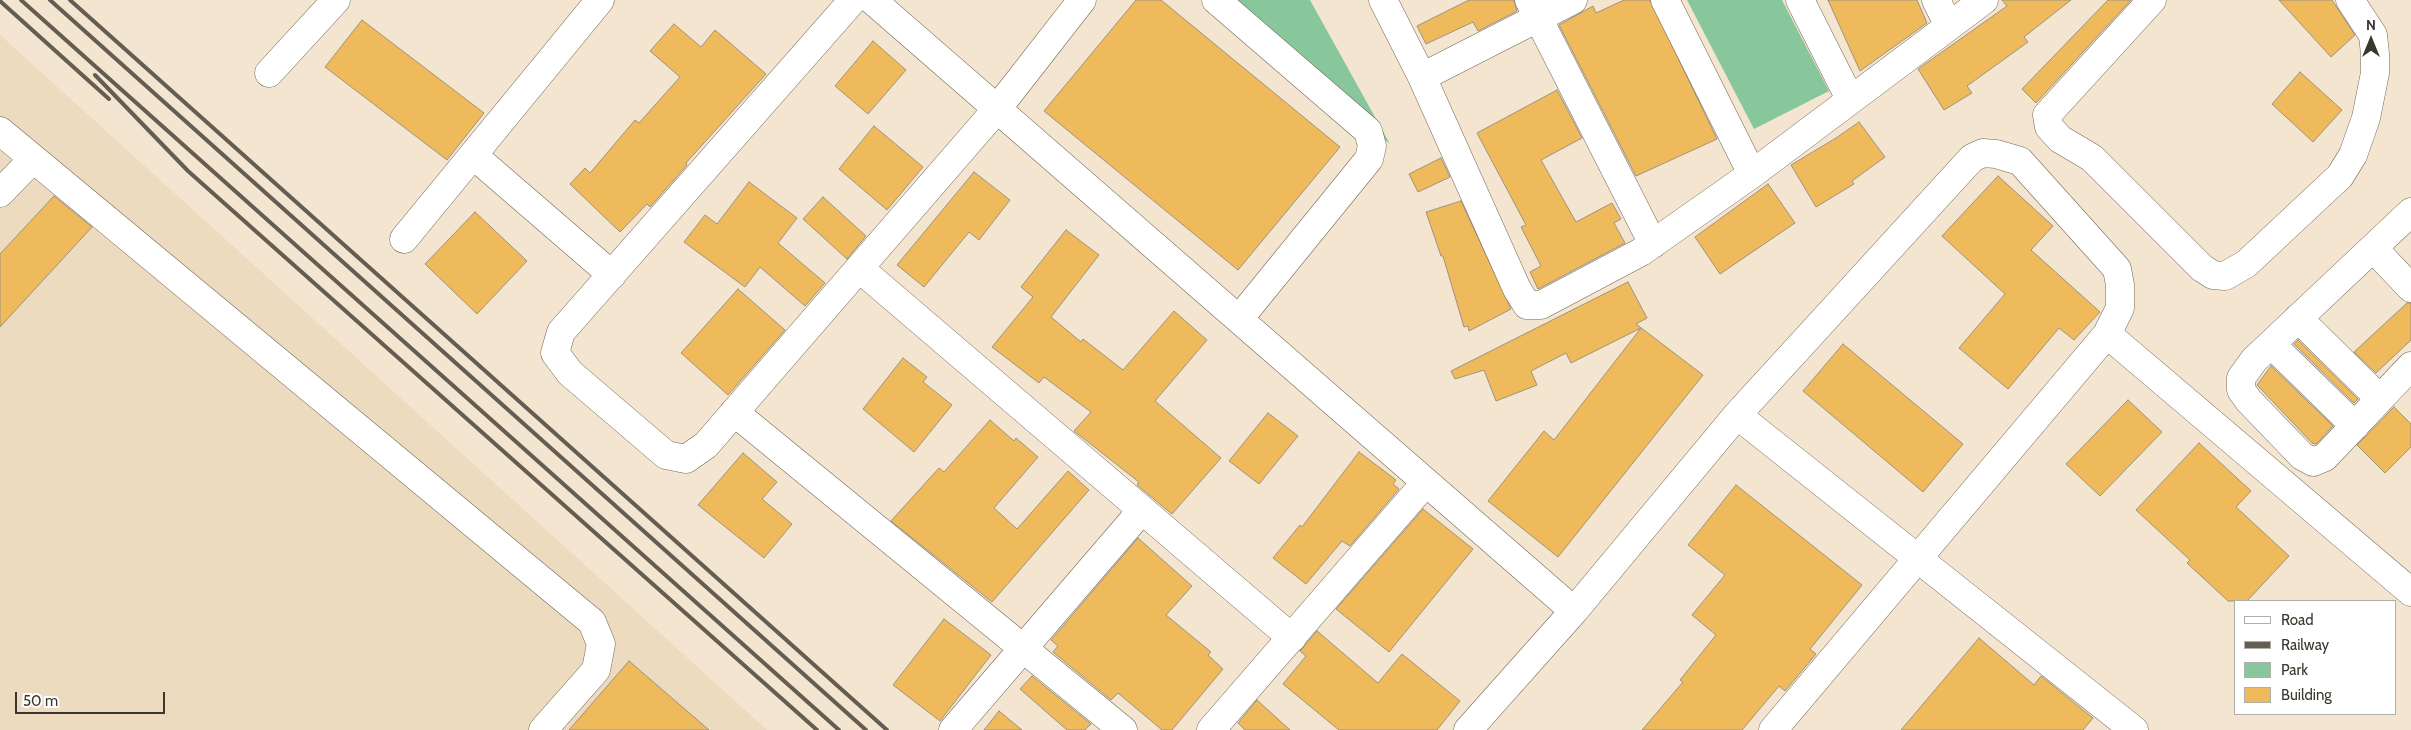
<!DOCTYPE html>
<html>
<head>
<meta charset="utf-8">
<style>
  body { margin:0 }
  #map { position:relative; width:2411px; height:730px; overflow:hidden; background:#f3e5d0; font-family:Cabin,sans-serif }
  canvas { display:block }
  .legend { position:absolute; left:2234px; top:600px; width:162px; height:115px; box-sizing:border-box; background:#fff; border:1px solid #b1afab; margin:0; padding:6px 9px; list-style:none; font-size:15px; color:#3c372e }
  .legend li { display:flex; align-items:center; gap:10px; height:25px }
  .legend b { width:25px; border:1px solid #b1afab }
  .north { position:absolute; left:2346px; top:15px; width:50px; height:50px; -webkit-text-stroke:4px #fff; paint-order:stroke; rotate:0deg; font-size:14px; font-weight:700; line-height:20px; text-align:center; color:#3c372e }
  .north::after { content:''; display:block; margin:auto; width:18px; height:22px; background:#3c372e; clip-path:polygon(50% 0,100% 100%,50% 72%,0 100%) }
  .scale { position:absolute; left:15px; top:692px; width:150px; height:22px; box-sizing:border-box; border:2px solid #3c372e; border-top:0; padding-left:6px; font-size:15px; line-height:18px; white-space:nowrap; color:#3c372e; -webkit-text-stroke:4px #fff; paint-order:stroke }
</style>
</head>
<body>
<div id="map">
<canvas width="2411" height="730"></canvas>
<ul class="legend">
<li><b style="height:6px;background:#fff"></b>Road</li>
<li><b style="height:6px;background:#645d52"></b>Railway</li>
<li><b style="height:14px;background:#88c79b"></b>Park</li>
<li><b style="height:14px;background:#efba5b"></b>Building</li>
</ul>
<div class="north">N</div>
<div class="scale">50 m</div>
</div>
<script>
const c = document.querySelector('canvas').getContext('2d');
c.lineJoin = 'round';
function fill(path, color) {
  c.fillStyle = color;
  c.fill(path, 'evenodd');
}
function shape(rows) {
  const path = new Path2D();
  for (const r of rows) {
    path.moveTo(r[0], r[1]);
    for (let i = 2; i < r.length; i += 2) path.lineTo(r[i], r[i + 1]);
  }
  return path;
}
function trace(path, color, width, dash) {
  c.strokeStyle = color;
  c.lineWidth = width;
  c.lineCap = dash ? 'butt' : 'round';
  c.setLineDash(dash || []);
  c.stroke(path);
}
fill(shape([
  [0,35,767,730,0,730]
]), '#ecdbbf');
fill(shape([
  [1228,0,1310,0,1390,144],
  [1687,0,1782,0,1829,91,1754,129]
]), '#88c79b');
const building = shape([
  [1136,0,1161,0,1340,147,1238,270,1044,111,1136,0],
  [1469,0,1514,0,1517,11,1478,31,1473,22,1426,44,1417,26,1469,0],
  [1624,0,1650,0,1717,139,1636,176,1559,25,1593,6,1596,13,1624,0],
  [1828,0,1917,0,1927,23,1860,71,1828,0],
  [2002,0,2071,0,2024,37,2028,42,1967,86,1972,93,1944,110,1918,69,2007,6,2002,0],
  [2108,0,2131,0,2036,103,2022,89,2108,0],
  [2279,0,2332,0,2355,35,2331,57,2279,0],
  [362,20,484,113,447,160,325,67,362,20],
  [674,24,701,47,715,30,766,74,686,163,687,165,650,207,647,204,620,232,570,184,585,168,590,173,635,120,639,123,680,77,650,51,674,24],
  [873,41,906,70,868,114,835,86,873,41],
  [2300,72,2342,110,2313,142,2272,104,2300,72],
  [1557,90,1582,138,1541,160,1576,222,1612,203,1621,219,1614,223,1625,243,1538,289,1530,272,1541,266,1521,227,1526,225,1477,133,1557,90],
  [1859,122,1885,157,1852,181,1854,184,1816,207,1791,165,1836,138,1859,122],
  [874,126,923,167,887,210,839,169,874,126],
  [1441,158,1450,177,1418,192,1409,174,1441,158],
  [974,172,1010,200,979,240,969,232,924,287,897,265,974,172],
  [1998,176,2053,226,2031,250,2100,312,2074,340,2059,328,2008,389,1959,348,2005,294,1942,236,1998,176],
  [749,182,797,218,778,243,825,283,805,306,760,267,745,287,684,242,705,215,717,224,749,182],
  [1768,184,1795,223,1720,274,1695,237,1768,184],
  [54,196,92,227,0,327,0,254,54,196],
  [823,197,866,236,847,259,803,219,823,197],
  [1461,201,1511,309,1469,331,1468,326,1464,327,1443,256,1441,256,1426,212,1461,201],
  [475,212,527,261,477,314,425,264,475,212],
  [1066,230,1099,255,1051,317,1081,342,1083,339,1123,370,1174,311,1207,340,1155,401,1221,458,1172,514,1137,485,1139,482,1074,431,1091,412,1044,377,1039,383,992,347,1033,297,1021,287,1066,230],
  [1628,282,1647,318,1636,324,1703,375,1558,557,1488,501,1544,431,1554,440,1641,328,1571,363,1566,353,1531,371,1537,385,1496,401,1484,370,1455,379,1451,371,1628,282],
  [738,289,785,330,728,395,681,353,738,289],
  [2407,303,2411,303,2411,340,2376,373,2354,352,2407,303],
  [2298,340,2358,399,2354,403,2294,344,2298,340],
  [1843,344,1963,444,1923,492,1803,391,1843,344],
  [903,358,927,377,923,382,952,405,914,452,863,409,903,358],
  [2271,366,2333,426,2316,444,2312,443,2257,385,2271,366],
  [2128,400,2162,432,2100,496,2066,464,2128,400],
  [2394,407,2411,424,2411,447,2385,473,2357,445,2394,407],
  [1268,413,1298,436,1259,484,1229,461,1268,413],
  [990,420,1014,441,1016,438,1038,457,994,508,1017,529,1068,471,1089,490,992,602,891,521,939,468,944,472,990,420],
  [2199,443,2251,491,2236,507,2289,556,2247,601,2228,601,2187,563,2190,560,2136,510,2199,443],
  [1359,452,1396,480,1393,484,1399,489,1350,546,1342,541,1306,584,1273,558,1300,525,1302,527,1359,452],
  [743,453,777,482,762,499,792,524,764,558,698,505,743,453],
  [1736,485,1862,585,1810,649,1816,654,1785,691,1779,686,1742,730,1642,730,1683,682,1680,680,1716,635,1692,615,1725,575,1688,545,1736,485],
  [1423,509,1473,549,1389,652,1336,609,1423,509],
  [1138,538,1192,586,1166,615,1211,652,1208,655,1223,669,1172,730,1162,730,1118,693,1111,700,1053,652,1058,646,1051,640,1138,538],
  [944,619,991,655,940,721,893,685,944,619],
  [1317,631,1378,683,1402,654,1460,701,1437,730,1339,730,1283,684,1306,656,1300,651,1317,631],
  [1979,638,2034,685,2041,676,2093,718,2083,730,1901,730,1979,638],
  [629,661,709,730,569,730,629,661],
  [1032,676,1091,724,1085,730,1067,730,1020,689,1032,676],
  [1257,700,1290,730,1245,730,1238,723,1257,700],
  [999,711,1022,730,984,730,999,711]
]);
fill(building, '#efba5b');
trace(building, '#9e927e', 1);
const minor = shape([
  [853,0,561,332,555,353,570,373,666,455,686,459,706,445,997,109,1082,0],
  [872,0,1574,611],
  [1216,0,1368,131,1372,146,1369,159,1239,319],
  [1383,0,1422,77,1517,289,1527,305,1541,305,1641,252,1752,174,1984,0],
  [1529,0,1653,244],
  [1665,0,1752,174],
  [1800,0,1850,99],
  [1936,0,1949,26],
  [2152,0,2047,115,2049,127,2060,139,2092,158,2202,268,2213,275,2225,276,2246,264,2340,176,2353,155,2366,118,2375,73,2375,54,2373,35,2350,0],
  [269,73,336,0],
  [1422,77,1573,0],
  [0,131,592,622,601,644,596,670,543,730],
  [473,155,612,275],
  [0,193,33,159],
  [2411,212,2254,360,2241,378,2241,390,2249,401,2302,456,2313,462,2325,457,2411,366],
  [404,239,600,0],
  [2373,248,2411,288],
  [859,268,1292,638],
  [2298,318,2380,399],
  [2271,344,2355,426],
  [734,412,1123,730],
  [1737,415,2134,730],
  [953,730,1142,510],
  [1211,730,1426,482],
  [1468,730,1574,611,1737,415,1972,158,1983,153,1996,154,2020,161,2117,269,2120,285,2120,308,2107,334,2411,592],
  [1773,730,2107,334]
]);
trace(minor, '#736755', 29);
trace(minor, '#fff', 28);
trace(shape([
  [21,0,839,730],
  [50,0,866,730],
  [70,0,887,730],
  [0,1,109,99],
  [95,75,188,171,817,730]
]), '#645d52', 4);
</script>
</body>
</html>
